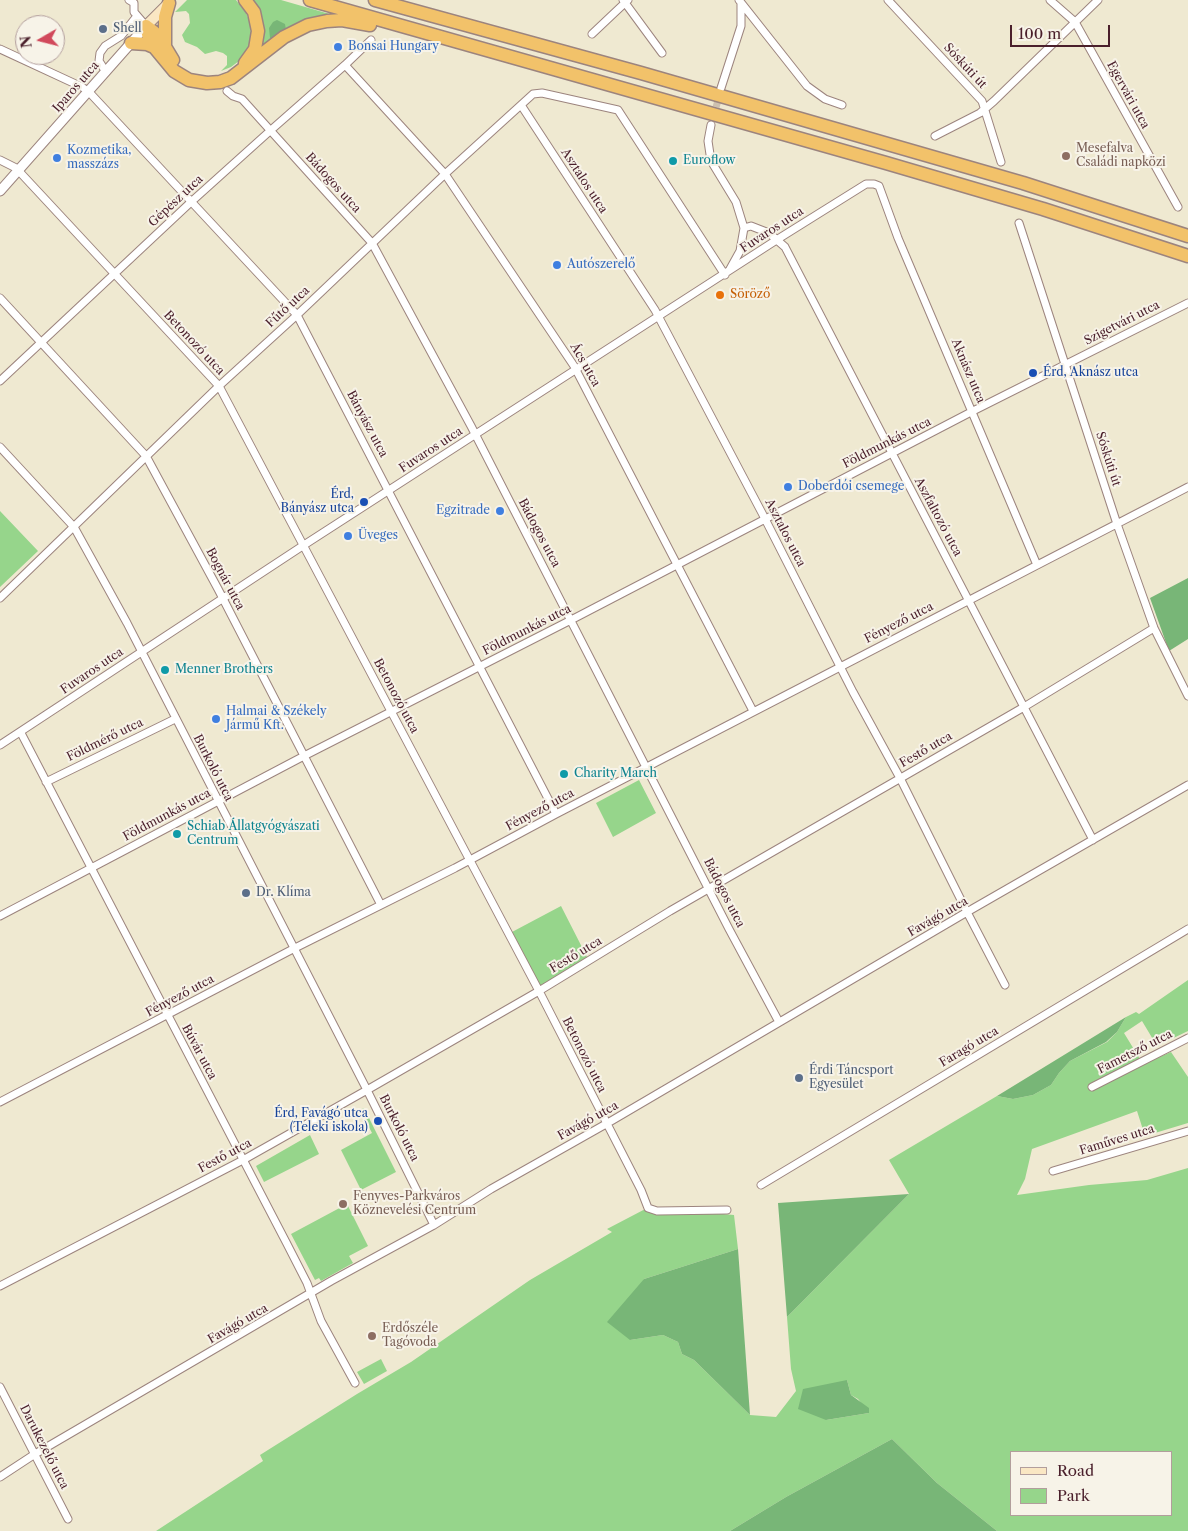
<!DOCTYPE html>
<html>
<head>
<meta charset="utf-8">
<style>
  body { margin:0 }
  #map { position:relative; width:1188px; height:1531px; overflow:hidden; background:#efe9d1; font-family:"Libre Caslon Text",serif }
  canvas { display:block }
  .legend { position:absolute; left:1010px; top:1451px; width:162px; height:65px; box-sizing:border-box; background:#f7f3e8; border:1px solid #b29e9c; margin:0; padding:6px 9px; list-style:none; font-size:15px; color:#4a1f2b }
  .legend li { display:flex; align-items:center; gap:10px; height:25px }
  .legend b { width:25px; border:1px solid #b29e9c }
  .north { position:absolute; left:15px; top:15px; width:50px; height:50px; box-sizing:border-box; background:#f7f3e8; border:1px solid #b29e9c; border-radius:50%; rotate:262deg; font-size:14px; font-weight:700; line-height:20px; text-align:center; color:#4a1f2b }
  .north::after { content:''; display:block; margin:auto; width:18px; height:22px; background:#d1495b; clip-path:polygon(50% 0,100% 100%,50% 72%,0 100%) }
  .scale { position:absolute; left:1010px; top:25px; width:100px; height:22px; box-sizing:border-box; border:2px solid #4a1f2b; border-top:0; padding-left:6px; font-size:15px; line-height:18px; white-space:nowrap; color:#4a1f2b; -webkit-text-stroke:4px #f7f3e8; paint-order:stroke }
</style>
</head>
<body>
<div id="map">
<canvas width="1188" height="1531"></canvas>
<ul class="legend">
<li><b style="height:6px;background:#fae7c3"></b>Road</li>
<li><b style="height:14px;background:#96d58b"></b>Park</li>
</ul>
<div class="north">N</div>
<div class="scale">100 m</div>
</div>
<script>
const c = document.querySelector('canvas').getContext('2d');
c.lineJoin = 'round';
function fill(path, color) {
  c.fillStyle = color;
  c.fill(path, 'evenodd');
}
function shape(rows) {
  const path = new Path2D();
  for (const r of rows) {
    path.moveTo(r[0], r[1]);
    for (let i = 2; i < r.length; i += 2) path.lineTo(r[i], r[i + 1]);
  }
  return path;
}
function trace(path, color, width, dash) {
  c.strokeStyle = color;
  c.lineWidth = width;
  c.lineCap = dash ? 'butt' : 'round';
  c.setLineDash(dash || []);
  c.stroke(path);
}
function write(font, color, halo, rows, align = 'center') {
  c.font = font + ' "Libre Caslon Text",serif';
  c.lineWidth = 4;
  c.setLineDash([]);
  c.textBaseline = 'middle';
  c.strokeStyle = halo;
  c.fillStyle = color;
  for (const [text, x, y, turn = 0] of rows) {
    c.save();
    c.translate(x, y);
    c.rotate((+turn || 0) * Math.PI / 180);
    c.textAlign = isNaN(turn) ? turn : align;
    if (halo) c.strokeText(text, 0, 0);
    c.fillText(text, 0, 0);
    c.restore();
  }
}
fill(shape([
  [187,0,236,0,246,13,250,22,251,33,250,43,246,53,239,61,231,67,221,71,227,65,227,56,223,53,216,51,205,54,197,47,185,42,182,35,190,23,189,14,186,11,175,12],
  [251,0,281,0,333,15,261,50,264,32],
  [0,511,38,551,0,587],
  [639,780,656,813,613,837,596,803],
  [561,906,587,957,540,987,512,932],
  [1188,980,1188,1031,1157,1046,1142,1021,1124,1033,1143,1064,1171,1052,1188,1077,1188,1123,1145,1136,1137,1111,1032,1149,1025,1179,1017,1195,1089,1185,1147,1180,1188,1168,1188,1531,997,1531,937,1483,892,1439,786,1497,730,1531,156,1531,263,1461,260,1455,357,1394,411,1362,530,1280,612,1232,607,1229,651,1206,656,1208,734,1215,738,1249,644,1279,630,1340,663,1335,678,1342,682,1354,694,1360,750,1415,776,1417,796,1391,791,1369,787,1317,909,1194,889,1160,997,1096,1013,1099,1033,1095,1051,1085,1059,1073,1070,1061,1107,1042,1117,1032,1126,1017,1136,1012,1139,1014],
  [847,1380,851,1395,858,1399,869,1413,826,1420],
  [1012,1452,1172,1452,1172,1515,1012,1515],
  [364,1108,396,1172,361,1190,341,1150,372,1133,360,1110],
  [310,1135,319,1154,264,1182,256,1166],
  [347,1204,368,1246,349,1256,353,1263,321,1281,319,1278,315,1280,291,1234],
  [381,1359,387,1371,364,1384,357,1372]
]), '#96d58b');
fill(shape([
  [277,20,285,24,286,30,272,40,270,38,269,28,273,22],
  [1188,578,1188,639,1169,651,1150,598],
  [1126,1017,1117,1032,1106,1042,1070,1061,1059,1073,1051,1085,1033,1095,1013,1099,997,1096],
  [909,1194,787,1317,778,1203],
  [738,1249,750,1415,694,1360,682,1354,678,1342,663,1335,630,1340,607,1322,644,1279],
  [847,1380,851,1395,869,1408,869,1413,826,1420,798,1409,803,1389],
  [892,1439,937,1483,997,1531,730,1531,786,1497]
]), '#78b677');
trace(shape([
  [713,117,720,94]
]), '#cec1b0', 7, [7, 3.5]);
const minor = shape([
  [129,0,134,3,134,12,146,26],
  [623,0,662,53],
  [739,0,807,86,825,99,842,105],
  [888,0,982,101,1001,162],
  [1050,0,1075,22,1178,207],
  [592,34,628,0],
  [0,49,82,87,89,92,297,315,556,814],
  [345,65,445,174,574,366,753,711],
  [106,72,99,61,100,53,105,46,121,36,137,16],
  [721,88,741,26,741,4],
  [227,91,233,96,242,99,372,243,471,426,729,929,779,1022],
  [521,105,655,310,762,513,853,692,900,778,967,912,1005,985],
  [711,125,708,141,711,161,736,202,744,228,740,251,730,269],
  [935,136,980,113,994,101,1098,0],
  [0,160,16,168,219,386,539,991,641,1190,648,1208,657,1211,727,1210],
  [1019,223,1117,524,1154,628,1188,696],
  [744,228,751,226,769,233,785,247,1093,840],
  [0,298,146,456,218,589,381,905],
  [0,381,191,202,271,130,345,65,371,40],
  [0,447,74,527,127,623,367,1090,434,1225],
  [0,598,219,386,297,315,445,174,533,94,542,93,618,110,725,275],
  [21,733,286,1242,307,1283,321,1321,355,1383],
  [0,745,304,545,778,239,866,184,874,184,879,186,898,238,1037,565],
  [46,782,175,719],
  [0,916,304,756,571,620,973,411,1188,303],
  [1092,1087,1188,1038],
  [0,1102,293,949,455,868,556,814,1188,487],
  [1053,1171,1188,1131],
  [761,1185,1188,929],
  [0,1286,243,1160,367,1090,539,991,670,911,1024,707,1154,628],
  [0,1387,68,1519],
  [0,1477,35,1454,331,1281,434,1225,491,1189,606,1124,967,912,1188,785]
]);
const tertiary = shape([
  [0,191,146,26]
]);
const secondary = shape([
  [146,26,169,3]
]);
const motorway = shape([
  [245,0,254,12,258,31,255,49,245,63],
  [310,0,886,163,1043,209,1188,256],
  [375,0,641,73,1023,183,1188,236],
  [146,26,150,42,174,71,189,80,207,83,220,82,231,78,284,37,308,25,327,21,342,20,370,25],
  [146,26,154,32,161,40,173,60],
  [131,43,147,44,154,47],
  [165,45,165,17,169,3]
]);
trace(minor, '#9c847e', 9);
trace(tertiary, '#9c847e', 11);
trace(secondary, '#9c847e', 12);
trace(motorway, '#9c847e', 15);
trace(minor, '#fff', 7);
trace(tertiary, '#fff', 9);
trace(secondary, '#fae7c3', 10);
trace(motorway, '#f2c26a', 12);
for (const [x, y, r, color] of [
  [103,29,5,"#5c6f8a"],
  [338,47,5,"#3f7fe0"],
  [1066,156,5,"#8d6e63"],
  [57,158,5,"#3f7fe0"],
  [673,161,5,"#0f9aa8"],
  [557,265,5,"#3f7fe0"],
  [720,295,5,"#e8710a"],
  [1033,373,5,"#1a4fb4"],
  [788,487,5,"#3f7fe0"],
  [364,502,5,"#1a4fb4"],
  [500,511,5,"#3f7fe0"],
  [348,536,5,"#3f7fe0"],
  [165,670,5,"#0f9aa8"],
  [216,719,5,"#3f7fe0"],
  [564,774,5,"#0f9aa8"],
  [177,834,5,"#0f9aa8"],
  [246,893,5,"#5c6f8a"],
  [799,1078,5,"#5c6f8a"],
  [378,1121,5,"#1a4fb4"],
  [343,1204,5,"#8d6e63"],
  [372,1336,5,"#8d6e63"]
]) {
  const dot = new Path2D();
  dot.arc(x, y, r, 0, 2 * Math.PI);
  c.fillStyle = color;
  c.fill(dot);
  trace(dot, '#f7f3e8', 2);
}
write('12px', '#4e5e75', '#f7f3e8', [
  ["Shell",113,29],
  ["Dr. Klíma",256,893],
  ["Érdi Táncsport",809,1071],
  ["Egyesület",809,1085]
], 'left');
write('12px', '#366cbe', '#f7f3e8', [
  ["Bonsai Hungary",348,47],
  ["Kozmetika,",67,151],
  ["masszázs",67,165],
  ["Autószerelő",567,265],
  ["Doberdói csemege",798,487],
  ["Egzitrade",490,511,"right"],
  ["Üveges",358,536],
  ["Halmai & Székely",226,712],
  ["Jármű Kft.",226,726]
], 'left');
write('12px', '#4a1f2b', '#f7f3e8', [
  ["Sóskúti út",965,66,47],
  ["Iparos utca",76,87,-49],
  ["Egervári utca",1128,95,61],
  ["Asztalos utca",584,181,57],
  ["Bádogos utca",333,183,48],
  ["Gépész utca",176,201,-43],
  ["Fuvaros utca",772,230,-33],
  ["Fűtő utca",288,307,-43],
  ["Szigetvári utca",1122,323,-27],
  ["Betonozó utca",194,343,47],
  ["Ács utca",585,365,60],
  ["Aknász utca",968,371,67],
  ["Bányász utca",367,424,62],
  ["Földmunkás utca",887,443,-27],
  ["Fuvaros utca",431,450,-33],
  ["Sóskúti út",1108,459,72],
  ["Aszfaltozó utca",938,517,62],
  ["Bádogos utca",539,533,62],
  ["Asztalos utca",785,533,63],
  ["Bognár utca",225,579,62],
  ["Fényező utca",899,623,-27],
  ["Földmunkás utca",527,630,-27],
  ["Fuvaros utca",92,671,-34],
  ["Betonozó utca",396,696,62],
  ["Földmérő utca",105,740,-26],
  ["Festő utca",926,750,-30],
  ["Burkoló utca",213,768,63],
  ["Fényező utca",540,810,-28],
  ["Földmunkás utca",167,815,-28],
  ["Bádogos utca",724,893,63],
  ["Favágó utca",938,917,-30],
  ["Festő utca",576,955,-31],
  ["Fényező utca",180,996,-28],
  ["Faragó utca",969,1047,-31],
  ["Búvár utca",199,1052,62],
  ["Fametsző utca",1135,1052,-27],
  ["Betonozó utca",584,1055,63],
  ["Favágó utca",588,1121,-29],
  ["Burkoló utca",399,1128,63],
  ["Faműves utca",1117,1140,-17],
  ["Festő utca",225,1156,-28],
  ["Favágó utca",238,1324,-30],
  ["Darukezelő utca",44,1447,63]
]);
write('12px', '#785e54', '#f7f3e8', [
  ["Mesefalva",1076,149],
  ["Családi napközi",1076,163],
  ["Fenyves-Parkváros",353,1197],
  ["Köznevelési Centrum",353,1211],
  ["Erdőszéle",382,1329],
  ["Tagóvoda",382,1343]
], 'left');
write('12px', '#0d838f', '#f7f3e8', [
  ["Euroflow",683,161],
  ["Menner Brothers",175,670],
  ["Charity March",574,774],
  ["Schiab Állatgyógyászati",187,827],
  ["Centrum",187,841]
], 'left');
write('12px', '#c56008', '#f7f3e8', [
  ["Söröző",730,295]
], 'left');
write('12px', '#164399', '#f7f3e8', [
  ["Érd, Aknász utca",1043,373,"left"],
  ["Érd,",354,495],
  ["Bányász utca",354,509],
  ["Érd, Favágó utca",368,1114],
  ["(Teleki iskola)",368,1128]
], 'right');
</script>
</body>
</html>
